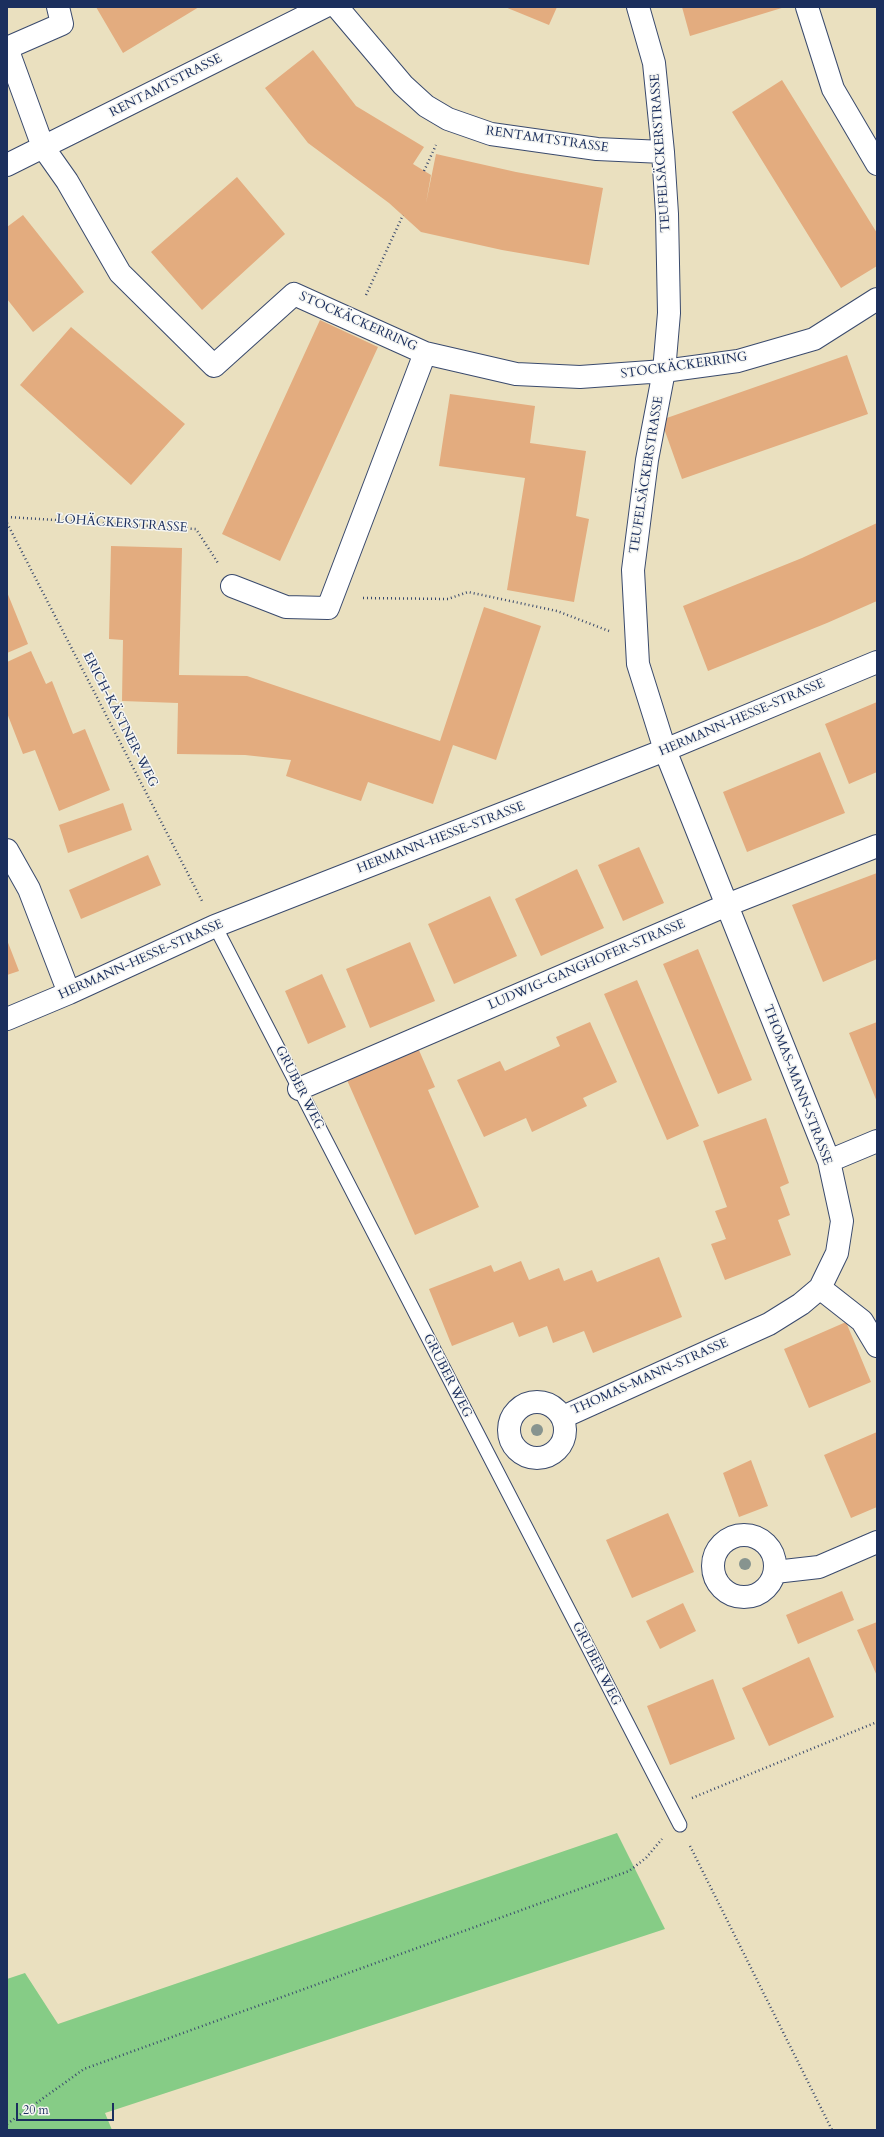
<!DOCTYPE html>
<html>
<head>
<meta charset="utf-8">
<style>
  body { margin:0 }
  #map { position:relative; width:884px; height:2137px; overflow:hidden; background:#eae0bf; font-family:Cardo,serif }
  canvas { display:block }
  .frame { position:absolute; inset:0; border:8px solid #1b2f5e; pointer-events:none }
  .scale { position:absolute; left:16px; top:2103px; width:98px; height:18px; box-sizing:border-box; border:2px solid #1b2f5e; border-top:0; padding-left:5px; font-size:12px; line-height:14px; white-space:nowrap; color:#1b2f5e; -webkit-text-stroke:3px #f6f6f2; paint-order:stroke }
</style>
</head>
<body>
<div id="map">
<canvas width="884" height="2137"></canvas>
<div class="frame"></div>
<div class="scale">20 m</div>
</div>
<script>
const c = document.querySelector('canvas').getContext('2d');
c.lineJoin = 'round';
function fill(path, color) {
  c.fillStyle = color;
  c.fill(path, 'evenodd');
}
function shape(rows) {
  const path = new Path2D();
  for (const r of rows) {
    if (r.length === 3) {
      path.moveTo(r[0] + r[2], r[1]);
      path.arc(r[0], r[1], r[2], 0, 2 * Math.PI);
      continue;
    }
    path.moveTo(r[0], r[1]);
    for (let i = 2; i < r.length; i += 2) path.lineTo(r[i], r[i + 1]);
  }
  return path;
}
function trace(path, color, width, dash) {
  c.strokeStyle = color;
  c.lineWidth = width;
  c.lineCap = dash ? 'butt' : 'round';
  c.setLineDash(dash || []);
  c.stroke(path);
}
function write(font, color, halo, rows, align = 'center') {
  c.font = font + ' Cardo,serif';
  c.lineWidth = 3;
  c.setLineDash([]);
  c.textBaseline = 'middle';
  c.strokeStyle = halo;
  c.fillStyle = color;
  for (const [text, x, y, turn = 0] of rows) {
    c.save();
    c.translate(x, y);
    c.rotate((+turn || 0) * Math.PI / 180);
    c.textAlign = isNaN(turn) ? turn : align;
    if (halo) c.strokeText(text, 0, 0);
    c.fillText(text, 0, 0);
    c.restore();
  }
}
fill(shape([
  [617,1833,665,1929,105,2113,112,2130,7,2130,7,1979,25,1973,58,2024]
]), '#86cc86');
fill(shape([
  [96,7,199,7,123,53],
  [505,7,557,7,549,25],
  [682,7,785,7,690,36],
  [313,50,356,106,424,147,413,164,431,175,426,203,436,154,516,172,603,188,589,265,502,250,421,232,389,203,308,143,265,88],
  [782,80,877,233,877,266,841,288,732,112],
  [237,177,285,234,202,310,151,252],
  [23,215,84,292,33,332,7,299,7,227],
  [320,320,378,347,280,561,222,534],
  [71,327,185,424,131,485,20,385],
  [847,355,868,414,682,479,661,420],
  [450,394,535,406,530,443,586,451,576,516,589,519,574,602,507,590,525,478,439,466],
  [877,523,877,601,827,623,708,671,683,606,802,558],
  [111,546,182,548,179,675,247,676,440,741,484,607,541,626,496,760,453,745,433,804,368,782,361,801,286,776,291,760,245,755,177,754,178,703,122,701,123,640,109,639],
  [7,592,28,644,7,653],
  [31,651,46,684,52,681,73,734,85,729,110,790,59,811,35,750,23,754,7,713,7,662],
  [877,702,877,772,849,784,825,724],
  [820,752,845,813,747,852,723,792],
  [123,803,132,830,68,853,59,825],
  [639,847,664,903,623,921,598,865],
  [148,855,161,885,81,919,69,890],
  [577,869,604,928,541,956,515,899],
  [877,873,877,959,823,982,792,905],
  [490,896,517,956,454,984,428,924],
  [7,940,19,971,7,975],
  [410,942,435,1001,370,1028,346,969],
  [698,949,752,1080,718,1094,663,964],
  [322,974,346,1027,308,1044,285,991],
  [637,980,699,1126,667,1140,604,994],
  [590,1022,617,1082,583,1098,587,1106,532,1132,526,1118,484,1137,457,1080,500,1061,505,1071,560,1046,556,1037],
  [877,1022,877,1102,849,1033],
  [418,1048,435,1087,428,1090,479,1207,415,1235,347,1080],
  [766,1118,789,1183,780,1187,790,1215,778,1220,791,1255,725,1280,711,1244,726,1239,715,1211,727,1207,703,1141],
  [659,1257,682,1317,593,1353,584,1331,553,1343,547,1326,519,1337,513,1322,452,1346,429,1289,491,1265,494,1272,521,1261,529,1280,559,1268,564,1281,592,1270,597,1282],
  [846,1322,871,1382,809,1408,784,1349],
  [877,1432,877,1507,851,1518,824,1455],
  [751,1460,768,1506,739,1517,723,1473],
  [668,1513,694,1572,632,1598,606,1540],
  [842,1591,854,1620,798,1644,786,1615],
  [683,1603,696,1631,660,1649,646,1621],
  [877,1622,877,1676,857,1630],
  [809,1657,834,1717,769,1746,742,1688],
  [713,1679,735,1739,670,1765,647,1706]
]), '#e3ac7f');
const lane = shape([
  [215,926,680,1825]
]);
const street = shape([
  [58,7,62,24,7,48,43,147,67,181,120,273,214,366,294,294,425,353,516,374,580,377,664,371,738,361,814,339,877,299],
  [337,7,403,85,426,106,448,119,491,134,597,149,663,152],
  [807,7,833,89,877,164],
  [7,165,324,7],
  [232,586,286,607,328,608,425,353],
  [7,850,29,889,69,993],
  [7,1019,69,993,215,926,665,750,877,662],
  [299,1089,727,905,877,846],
  [829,1161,877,1141],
  [820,1288,862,1321,877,1346],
  [537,1430,28],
  [563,1417,769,1324,801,1304,820,1288,837,1253,842,1221,829,1161,665,750,638,664,633,570,647,460,664,371,669,313,667,214,663,152,654,63,638,7],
  [744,1566,31],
  [775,1572,819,1567,877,1542]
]);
trace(lane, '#3a4a6d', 15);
trace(street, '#3a4a6d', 24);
trace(shape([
  [424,171,436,145],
  [366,295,403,215],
  [7,517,196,529,218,563],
  [7,523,202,901],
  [363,598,448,599,468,592,557,611,609,631],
  [692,1798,877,1722],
  [690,1846,832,2130],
  [7,2124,84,2069,629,1871,646,1858,662,1839]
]), '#3a4a6d', 2.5, [1, 3]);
trace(lane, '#fff', 13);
trace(street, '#fff', 22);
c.fillStyle = '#87948f';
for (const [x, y] of [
  [537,1430],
  [745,1564]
]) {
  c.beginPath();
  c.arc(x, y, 6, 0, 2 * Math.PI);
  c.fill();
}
write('13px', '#1b2f5e', '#f6f6f2', [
  ["RENTAMTSTRASSE",166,86,-27],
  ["RENTAMTSTRASSE",547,140,8],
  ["TEUFELSÄCKERSTRASSE",661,153,-94],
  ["STOCKÄCKERRING",358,322,24],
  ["STOCKÄCKERRING",684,366,-8],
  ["TEUFELSÄCKERSTRASSE",647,475,-81],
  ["LOHÄCKERSTRASSE",122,524,4],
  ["HERMANN-HESSE-STRASSE",742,718,-23],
  ["ERICH-KÄSTNER-WEG",120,720,63],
  ["HERMANN-HESSE-STRASSE",441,838,-21],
  ["HERMANN-HESSE-STRASSE",141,960,-24],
  ["LUDWIG-GANGHOFER-STRASSE",587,965,-23],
  ["THOMAS-MANN-STRASSE",797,1085,69],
  ["GRUBER WEG",299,1088,63],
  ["GRUBER WEG",447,1376,63],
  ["THOMAS-MANN-STRASSE",650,1377,-24],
  ["GRUBER WEG",596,1664,63]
]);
</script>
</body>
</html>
